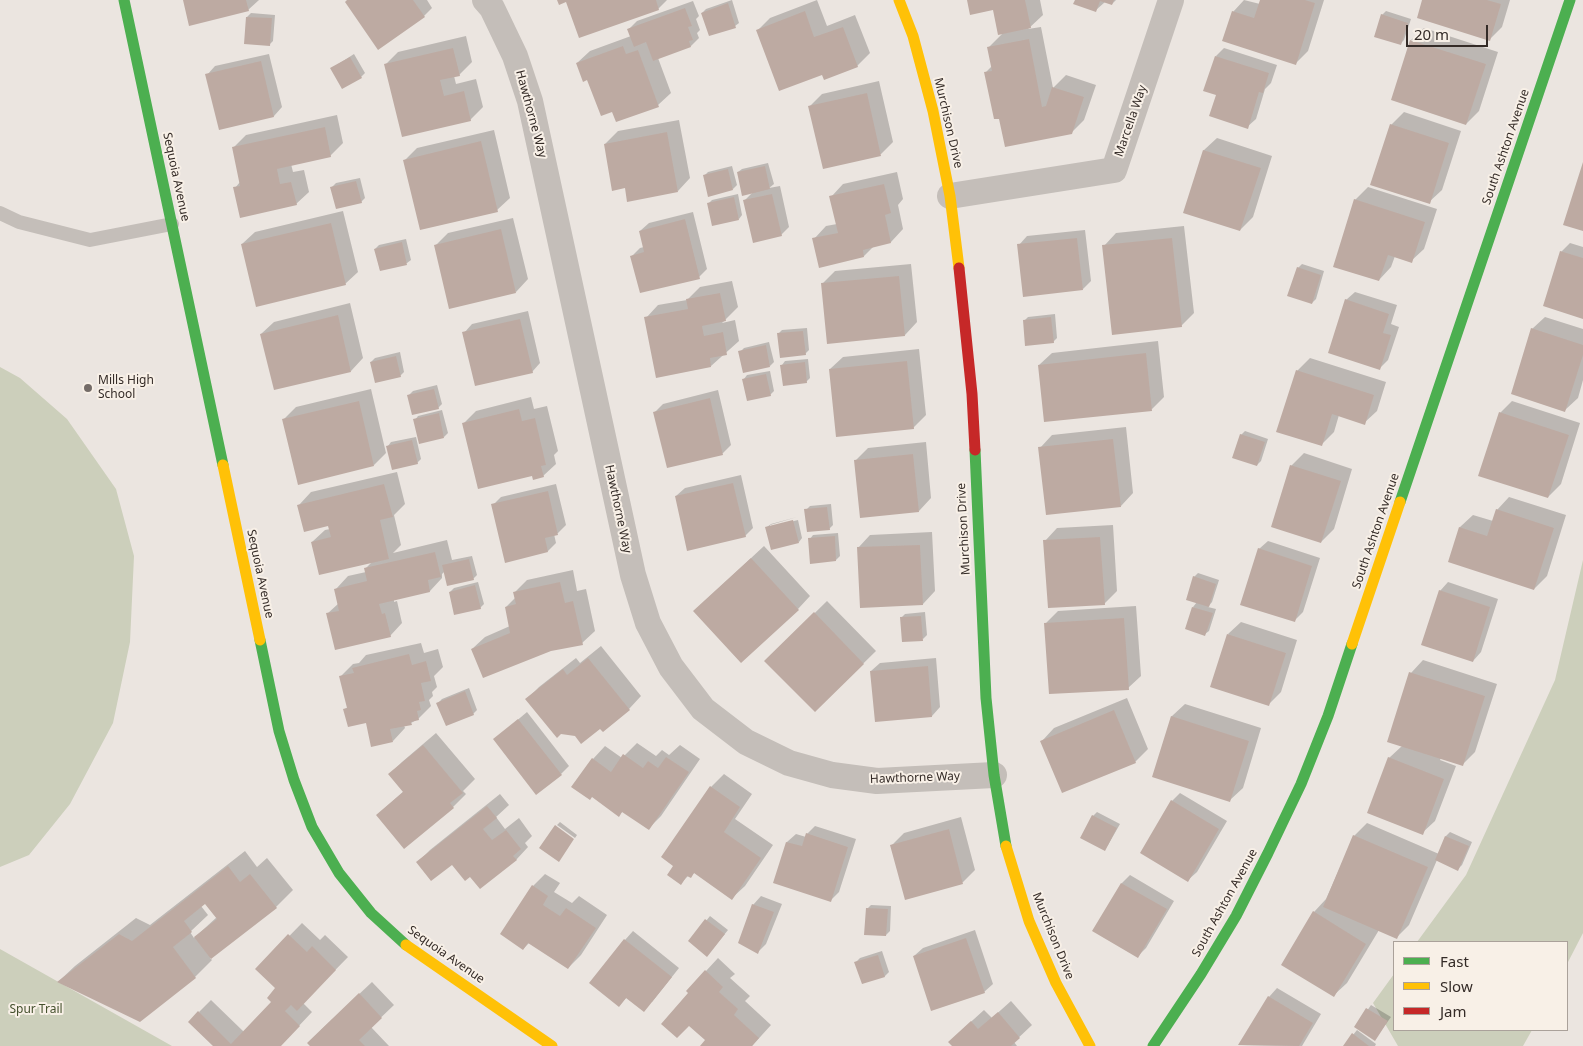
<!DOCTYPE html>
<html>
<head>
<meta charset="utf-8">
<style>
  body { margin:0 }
  #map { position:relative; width:1583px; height:1046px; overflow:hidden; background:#ebe5e0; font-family:"Noto Sans",sans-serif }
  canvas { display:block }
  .legend { position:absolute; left:1393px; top:941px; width:175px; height:90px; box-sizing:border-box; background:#f8f0e7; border:1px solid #aaa19a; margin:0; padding:6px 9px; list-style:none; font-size:15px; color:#342b27 }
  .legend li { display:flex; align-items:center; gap:10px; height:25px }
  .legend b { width:25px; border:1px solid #aaa19a }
  .scale { position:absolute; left:1406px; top:25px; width:82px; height:22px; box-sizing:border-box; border:2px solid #342b27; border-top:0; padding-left:6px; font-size:15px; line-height:18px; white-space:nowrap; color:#342b27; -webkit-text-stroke:4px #f8f0e7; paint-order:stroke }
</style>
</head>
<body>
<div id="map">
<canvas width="1583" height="1046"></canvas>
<ul class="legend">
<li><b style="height:6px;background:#4caf50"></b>Fast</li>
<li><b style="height:6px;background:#ffc107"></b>Slow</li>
<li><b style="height:6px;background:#c62828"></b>Jam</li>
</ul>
<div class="scale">20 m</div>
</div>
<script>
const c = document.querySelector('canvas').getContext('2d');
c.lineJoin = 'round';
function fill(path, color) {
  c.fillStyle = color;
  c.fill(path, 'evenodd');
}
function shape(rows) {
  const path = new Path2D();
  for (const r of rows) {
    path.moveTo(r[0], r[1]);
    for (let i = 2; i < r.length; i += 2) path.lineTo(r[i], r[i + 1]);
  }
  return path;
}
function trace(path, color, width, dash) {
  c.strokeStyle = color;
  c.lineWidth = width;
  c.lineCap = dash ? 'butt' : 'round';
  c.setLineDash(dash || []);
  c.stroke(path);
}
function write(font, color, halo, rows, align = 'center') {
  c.font = font + ' "Noto Sans",sans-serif';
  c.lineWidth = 4;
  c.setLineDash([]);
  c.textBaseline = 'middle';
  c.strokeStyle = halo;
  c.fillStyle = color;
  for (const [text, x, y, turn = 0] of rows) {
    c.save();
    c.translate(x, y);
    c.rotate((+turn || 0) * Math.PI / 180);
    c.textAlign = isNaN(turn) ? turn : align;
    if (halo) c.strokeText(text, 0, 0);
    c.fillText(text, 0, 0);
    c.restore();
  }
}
fill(shape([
  [0,367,20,378,67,419,116,489,134,556,130,642,113,723,70,804,29,855,0,867],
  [1583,560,1583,933,1567,964,1567,942,1417,942,1466,875,1555,680],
  [0,949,172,1046,0,1046],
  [1394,974,1394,1030,1532,1030,1523,1046,1398,1046,1373,1003]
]), '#cccfbb');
fill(shape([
  [184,0,259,0,248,10],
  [348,0,427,0,432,8,424,16],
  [558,0,667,0,658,9],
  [732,0,739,23,735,26,702,13,706,9],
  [817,0,827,26,855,15,870,53,857,66,822,73,757,31,770,18],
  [968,0,1040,0,1043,15,1028,29,1041,27,1053,88,1066,75,1096,85,1084,120,1071,133,1000,117,985,73,992,66,988,48,1003,33,994,9],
  [1076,0,1116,0,1112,4,1105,2,1096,10],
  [1244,0,1260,4,1262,0,1324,0,1308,51,1296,63,1233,12],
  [1424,0,1510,0,1502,27,1489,40],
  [693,1,699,16,696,19,700,30,697,33,699,38,691,46,658,58,671,93,658,105,613,110,577,63,590,51,631,36,629,29,637,21],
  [1386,11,1411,19,1404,40,1400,44,1382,15],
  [251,13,275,15,273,41,269,45,247,17],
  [1424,28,1498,52,1479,111,1466,124,1411,40],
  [466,36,472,62,459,75,454,76,456,84,476,79,483,107,470,120,385,65,398,52],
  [1224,48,1277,65,1271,83,1265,89,1256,119,1247,127,1216,56],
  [269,54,282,107,274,116,220,128,207,75,215,66],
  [354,54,365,73,361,77,332,68],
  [879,81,893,142,881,154,824,167,810,106,822,94],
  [1404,112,1461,131,1442,190,1429,202,1391,125],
  [337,115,343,143,330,156,291,164,293,172,304,170,309,192,296,204,235,188,240,182,233,148,246,135],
  [679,120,690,178,678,191,605,144,618,131],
  [494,130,510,198,497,210,405,160,417,148],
  [1217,138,1272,156,1253,217,1240,230,1185,212,1204,150],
  [768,163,774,184,769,188,780,186,789,227,781,235,744,201,753,192,738,172,742,169],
  [732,166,737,185,733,189,704,176,708,172],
  [897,172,903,199,898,205,903,229,891,242,874,246,864,256,814,239,826,226,837,224,831,197,843,184],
  [360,178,365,198,361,202,332,187,336,183],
  [1368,187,1437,209,1424,249,1411,261,1395,256,1391,267,1379,280,1355,200],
  [738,194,742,215,739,219,708,204,712,200],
  [343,211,358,272,345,284,242,244,255,232],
  [693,212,707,269,699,277,632,256,640,248,644,247,640,231,649,223],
  [513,218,528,279,516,292,435,246,448,233],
  [1184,226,1194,313,1181,326,1104,246,1116,233],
  [1085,230,1091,281,1083,289,1019,245,1027,236],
  [406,239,411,260,407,263,380,270,375,249,379,245],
  [1570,243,1583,247,1583,318,1561,252],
  [911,264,917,322,905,335,822,284,835,271],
  [1302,264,1324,271,1316,299,1312,303,1298,268],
  [732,281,738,307,722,323,735,320,739,341,711,366,646,318,658,305,687,300,700,287],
  [1355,292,1397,305,1391,324,1399,327,1388,360,1380,368,1346,300],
  [350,303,363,358,351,371,261,334,274,322],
  [528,311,540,363,532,372,464,333,472,324],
  [1055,314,1057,338,1053,342,1024,321,1028,317],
  [1545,317,1583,329,1583,380,1578,398,1565,410,1532,329],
  [807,328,809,350,805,354,778,334,782,330],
  [1158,341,1164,397,1152,409,1039,365,1052,353],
  [769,342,774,362,770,366,740,352,744,348],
  [919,349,926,415,913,428,830,369,843,357],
  [400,352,404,372,400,376,371,362,375,358],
  [1310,358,1386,382,1377,411,1364,423,1339,415,1334,432,1321,445,1297,371],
  [808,359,810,378,806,382,782,365,785,361],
  [770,371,774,391,770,395,744,379,747,375],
  [437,385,442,404,438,408,409,395,413,391],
  [371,389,386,453,374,465,283,420,296,407],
  [718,390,731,445,723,453,668,467,655,412,663,404],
  [531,397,534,409,547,406,558,451,554,455,556,464,543,476,464,423,476,411],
  [1512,401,1580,423,1561,484,1548,497,1500,413],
  [442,410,448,433,444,437,415,420,418,416],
  [1126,427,1133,493,1121,506,1040,448,1052,435],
  [1245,431,1268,439,1261,461,1257,465,1241,435],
  [416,437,421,459,417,463,388,446,391,442],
  [926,442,931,498,919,511,855,461,868,448],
  [1304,453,1352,469,1334,529,1321,542,1291,466],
  [397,472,405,504,394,515,401,545,393,553,447,540,452,560,472,556,477,575,473,579,445,571,442,574,442,578,430,591,394,599,394,602,397,601,402,623,390,636,327,614,339,603,336,589,348,576,366,572,365,569,373,561,312,542,325,530,330,529,329,525,299,505,311,492],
  [741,475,753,528,745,536,676,496,685,488],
  [556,484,566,525,558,533,554,534,556,543,548,551,506,561,493,505,501,497],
  [1509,497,1566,515,1547,576,1534,589,1450,561,1460,527,1473,515,1493,521,1497,510],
  [831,504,833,525,829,529,806,510,810,506],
  [797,517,770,525,770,527,798,520,802,538,799,542,767,527,771,524],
  [1113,525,1117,591,1104,604,1045,541,1057,528],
  [932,532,935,591,923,604,858,548,870,535],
  [838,533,840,556,836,560,810,539,813,535],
  [1268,541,1320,558,1303,612,1294,621,1259,549],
  [764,546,810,596,798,609,707,599],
  [573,570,577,591,586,589,595,631,582,643,472,649,485,637,510,626,506,607,515,598,514,593,527,580],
  [1198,573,1219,580,1212,602,1208,607,1216,609,1209,631,1205,634,1193,607,1197,602,1194,577],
  [478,582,484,604,480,608,450,592,454,588],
  [1448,582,1498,599,1481,652,1473,661,1440,591],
  [827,601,876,651,815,711,766,661],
  [1136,606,1141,676,1128,688,1045,624,1058,611],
  [925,612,927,635,923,639,901,618,905,614],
  [1241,622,1297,640,1281,692,1268,705,1228,634],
  [421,643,424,653,438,649,443,667,434,676,437,687,432,692,433,696,429,700,431,706,418,719,411,723,404,725,405,728,393,741,367,722,345,709,348,707,340,677,353,664,359,663,366,655],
  [601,646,641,696,629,709,600,727,575,735,527,699,539,687,576,658,580,663],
  [936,658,940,707,932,716,876,720,871,671,880,663],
  [1423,660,1497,684,1475,752,1462,765,1441,758,1440,760,1456,766,1435,821,1422,833,1389,758,1402,746,1411,673],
  [469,688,477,710,473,714,438,703,442,699],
  [1127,698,1148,749,1135,762,1042,741,1054,728],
  [1185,704,1261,728,1243,788,1230,800,1153,776,1172,716],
  [527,712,569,766,561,774,495,739],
  [436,733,475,779,463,791,466,794,453,807,404,848,377,815,404,791,390,774,402,762],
  [637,743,656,756,662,750,669,755,680,745,700,759,661,816,648,829,623,811,619,815,593,759,605,746,622,758],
  [724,774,752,794,735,819,773,845,745,886,732,898,695,872,690,877,689,875,681,883,675,866,711,787],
  [1180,793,1227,821,1197,872,1188,880,1172,801],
  [500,794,509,805,496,817,505,829,519,818,532,836,525,843,528,847,516,860,470,875,452,863,418,862,430,850],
  [1097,812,1120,824,1108,845,1104,849,1093,816],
  [961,817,975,870,963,882,906,898,892,845,904,833],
  [560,822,577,835,575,838,557,825],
  [1367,823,1439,854,1446,836,1450,832,1472,842,1462,865,1458,869,1437,860,1409,925,1397,937,1379,930,1347,983,1334,995,1314,912,1326,899,1354,836],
  [815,826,856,839,839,892,831,900,775,882,787,842,796,834,806,837,807,834],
  [245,851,257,867,267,858,293,890,276,907,210,958,212,960,195,977,139,1020,59,981,75,966,136,918,150,925],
  [206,903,217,917,194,938,190,932,208,915,201,906],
  [545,874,560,883,554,892,572,903,579,896,607,915,581,955,568,968,530,942,523,949,533,886],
  [1130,875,1174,901,1146,948,1138,956,1094,930,1122,883],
  [761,896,782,904,766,944,758,952,753,905],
  [871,905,891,906,890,931,886,935,867,909],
  [710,916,728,930,711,951,690,941],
  [302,923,320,940,325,935,348,957,303,1003,312,1012,280,1046,215,1046,199,1012,211,1000,244,1032,273,1002,277,988,257,969],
  [975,930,993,984,984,992,914,956,923,948],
  [633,931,679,968,652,1002,627,997,619,1006,625,940],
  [882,951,889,972,885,976,863,983,856,962,860,958],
  [718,958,735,974,730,978,750,996,745,1001,771,1025,752,1046,701,1046,707,1040,690,993,706,971],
  [372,982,394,1005,371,1027,389,1046,312,1046,321,1030],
  [1277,988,1321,1014,1302,1046,1240,1045,1269,997],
  [1011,1001,1032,1025,1014,1042,1017,1046,954,1046,963,1029,984,1010,992,1018],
  [1371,1005,1391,1017,1375,1039,1356,1027],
  [1357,1030,1376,1044,1375,1046,1344,1046]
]), '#0003');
fill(shape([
  [183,0,246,0,249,11,189,26],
  [347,0,413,0,425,17,378,50,345,2],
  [557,0,656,0,659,10,579,38,566,2,559,5],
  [967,0,1025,0,1031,28,998,35,993,10,970,15],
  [1075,0,1114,0,1112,5,1100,1,1096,12,1073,4],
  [1260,0,1305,0,1315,3,1296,65,1222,41,1232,11,1254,18],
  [1422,0,1487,0,1501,4,1490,41,1417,18],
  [728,3,736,28,709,36,701,13],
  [685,8,692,26,688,27,693,40,689,41,691,47,653,61,646,42,634,47,627,29],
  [805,11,814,37,843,27,858,67,824,80,822,75,779,91,756,30],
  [1381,14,1408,23,1401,45,1374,37],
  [246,17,272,18,270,46,244,44],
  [1029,39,1042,107,1046,106,1052,87,1084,97,1072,134,1005,147,999,119,994,119,984,72,992,71,987,47],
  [1410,40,1486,64,1466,125,1391,100],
  [623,46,626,54,638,50,659,107,616,122,612,112,601,116,587,80,583,82,576,63],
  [453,48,460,76,440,80,444,96,464,91,471,121,402,137,384,64],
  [1215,56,1269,73,1263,93,1259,92,1248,129,1209,116,1216,95,1203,91],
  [350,57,362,78,342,89,330,68],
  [261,61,274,117,219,130,205,74],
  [867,93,881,156,823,169,808,106],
  [1390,124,1449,143,1430,204,1370,185],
  [325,127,331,157,277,169,280,184,291,182,297,205,240,218,233,187,240,186,232,147],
  [667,132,678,192,627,202,625,188,612,191,604,144],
  [481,141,498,212,420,230,403,160],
  [1203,150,1261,168,1240,231,1183,213],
  [1583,162,1583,231,1563,225],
  [765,166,770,189,742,196,737,172],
  [728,169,733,190,708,197,703,175],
  [356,181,362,203,336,209,330,187],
  [884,184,891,213,885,215,891,243,863,250,864,257,819,268,812,238,838,233,829,196],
  [772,194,782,236,753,243,743,200],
  [734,197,739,220,712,226,707,203],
  [1354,199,1425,222,1412,263,1388,255,1379,281,1333,267],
  [685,219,700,279,640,293,630,256,644,252,639,231],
  [331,223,346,285,256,307,241,244],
  [501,229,516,293,449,309,434,245],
  [1077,238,1083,290,1023,297,1017,244],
  [1172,238,1182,327,1112,335,1102,245],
  [402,242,407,265,380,271,374,249],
  [1560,251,1583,258,1583,319,1543,306],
  [1297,267,1321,275,1312,304,1287,296],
  [899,276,905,336,827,344,821,283],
  [720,293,726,321,702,326,704,336,723,332,727,355,710,358,711,367,656,378,644,317,688,309,686,299],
  [1345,299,1389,314,1383,333,1391,335,1380,370,1328,353],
  [338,315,351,372,274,390,260,334],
  [1051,317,1054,343,1025,346,1023,320],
  [520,319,533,373,475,386,462,332],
  [1531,328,1583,345,1583,355,1565,412,1511,394],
  [803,331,806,355,780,358,777,333],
  [766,345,770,367,743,373,738,351],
  [1146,353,1152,411,1044,422,1038,365],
  [396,356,401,377,375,383,370,362],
  [907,361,914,429,836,437,829,369],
  [805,362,807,383,783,386,780,365],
  [1296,370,1374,395,1365,425,1332,414,1322,446,1276,432],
  [766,374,771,396,747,401,742,379],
  [434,389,439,409,412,415,407,395],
  [710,398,723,455,667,468,653,412],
  [359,401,374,466,298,485,282,419],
  [519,409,522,421,535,418,546,465,541,466,544,477,533,480,532,476,478,489,462,423],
  [1499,412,1569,435,1548,498,1478,476],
  [439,413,444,438,419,444,413,419],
  [1240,434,1265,442,1257,466,1232,458],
  [1113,439,1121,507,1046,515,1038,447],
  [412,440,418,464,392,470,386,446],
  [913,454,919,512,860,518,854,460],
  [1290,465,1341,481,1321,543,1271,527],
  [733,483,746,537,687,551,675,496],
  [384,484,393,517,380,520,389,559,319,575,311,542,331,537,328,526,304,532,297,505],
  [548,491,558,535,545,538,548,552,505,563,491,504],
  [827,507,830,530,807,532,804,509],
  [1496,509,1554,528,1534,590,1448,562,1459,527,1487,536],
  [793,520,799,543,771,550,765,527],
  [835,536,836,561,810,564,808,538],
  [1100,537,1105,605,1048,608,1043,540],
  [920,545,923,605,860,608,857,547],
  [1258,548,1312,566,1295,622,1240,605],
  [435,552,441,577,428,580,430,592,379,604,382,614,385,613,391,637,335,650,326,613,339,611,334,589,367,581,364,568],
  [751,558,799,610,741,663,693,611],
  [469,559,474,580,447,586,442,565],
  [1193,576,1216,584,1209,607,1186,600],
  [560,582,565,603,573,601,583,645,551,651,483,678,471,649,510,633,505,607,516,604,513,592],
  [475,585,481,609,454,615,449,592],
  [1439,590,1490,607,1473,662,1421,645],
  [1192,607,1213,613,1205,636,1185,629],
  [814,612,864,664,815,712,764,661],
  [921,616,923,641,902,642,900,617],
  [1124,618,1129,690,1049,694,1044,623],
  [1227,634,1286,653,1269,706,1210,687],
  [409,654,412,665,426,661,431,681,421,683,425,701,419,702,421,710,417,711,419,720,411,722,412,725,390,729,393,742,371,747,366,723,348,727,343,709,347,708,339,676,354,673,352,668],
  [588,658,630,710,603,732,600,729,581,744,575,736,561,734,557,738,525,699,563,669,567,675],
  [928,666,932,717,875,722,870,671],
  [1409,672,1485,696,1463,766,1387,742],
  [465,691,474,715,446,726,436,703],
  [1114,710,1136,763,1062,793,1040,741],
  [1171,716,1249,741,1230,802,1152,777],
  [518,719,562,775,536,795,493,739],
  [423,745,463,793,450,803,454,808,404,849,376,815,403,792,388,774],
  [623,754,643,768,648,761,658,768,666,757,689,772,649,830,622,812,619,817,592,797,590,800,571,787,592,758,611,772],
  [1388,757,1444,779,1423,835,1367,813],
  [710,786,740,807,724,832,761,858,732,900,694,873,691,878,687,876,681,885,667,875,673,866,661,857],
  [1171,800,1219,829,1188,882,1140,853],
  [487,806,497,818,483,829,492,840,506,830,521,849,513,856,517,860,480,889,470,877,465,881,452,865,431,881,416,862],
  [1092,815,1117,828,1105,851,1080,838],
  [555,825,574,839,559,862,539,848],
  [949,829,963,884,905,900,890,845],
  [806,833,848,847,831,902,773,883,786,842,802,846],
  [1353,835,1428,867,1397,939,1323,907],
  [1445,836,1469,846,1458,871,1435,860],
  [228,866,240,882,250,874,277,908,211,959,194,937,217,919,205,904,184,921,192,932,173,947,196,978,140,1022,57,982,119,934,132,941],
  [1121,883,1167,909,1138,958,1092,931],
  [532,885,548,896,543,905,560,916,566,908,596,928,568,969,528,943,523,950,500,934],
  [752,904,774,912,758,954,738,943],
  [866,908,888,909,886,936,864,935],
  [1313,911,1366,944,1334,997,1281,965],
  [705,919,725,934,707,957,688,941],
  [288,934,307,952,312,946,336,970,297,1011,291,1005,285,1011,300,1026,281,1046,213,1046,188,1022,198,1011,231,1044,271,1002,267,998,275,988,255,969],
  [966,938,985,993,931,1011,913,956],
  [624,939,672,977,644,1012,626,998,619,1007,589,983],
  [878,955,885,977,862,984,854,962],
  [705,970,723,987,719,992,738,1009,734,1015,759,1038,752,1046,700,1046,705,1040,689,1026,677,1038,661,1024,688,993,686,991],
  [359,993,382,1018,359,1040,365,1046,310,1046,307,1043],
  [1268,996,1313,1023,1299,1046,1238,1045],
  [1366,1008,1388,1021,1375,1041,1354,1027],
  [998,1012,1020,1038,1011,1046,952,1046,948,1042,971,1021,978,1029],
  [1352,1033,1369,1046,1343,1046]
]), '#bdaaa2');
trace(shape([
  [0,213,19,222,90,240,172,224]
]), '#c4beb9', 14);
trace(shape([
  [485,0,492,8,515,56,530,101,633,575,648,623,671,667,703,709,746,742,789,763,832,775,877,781,994,775],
  [950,196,1114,170,1171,0]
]), '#c4beb9', 26);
trace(shape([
  [124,0,223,465],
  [975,450,986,698,994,775,1006,846],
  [1400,502,1570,0],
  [260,640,279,731,294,780,312,827,339,873,371,913,406,945],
  [1153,1046,1201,974,1236,916,1268,853,1301,784,1328,716,1352,644]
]), '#4caf50', 11);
trace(shape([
  [899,0,913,36,933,111,950,196,959,268],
  [223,465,260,640],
  [1352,644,1400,502],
  [1006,846,1029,921,1056,983,1090,1046],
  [406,945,552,1046]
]), '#ffc107', 11);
trace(shape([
  [959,268,972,394,975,450]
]), '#c62828', 11);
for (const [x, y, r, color] of [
  [88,388,5,"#746c68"]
]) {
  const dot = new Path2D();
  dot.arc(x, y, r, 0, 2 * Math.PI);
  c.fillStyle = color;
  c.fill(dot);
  trace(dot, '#f8f0e7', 2);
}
write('12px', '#342b27', '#f8f0e7', [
  ["Hawthorne Way",531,114,75],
  ["Marcella Way",1131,121,-71],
  ["Murchison Drive",948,123,77],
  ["South Ashton Avenue",1506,147,-71],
  ["Sequoia Avenue",176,177,78],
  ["Hawthorne Way",618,509,78],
  ["Murchison Drive",964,529,-93],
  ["South Ashton Avenue",1376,531,-71],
  ["Sequoia Avenue",260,574,78],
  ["Hawthorne Way",915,778,-2],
  ["South Ashton Avenue",1225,903,-61],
  ["Murchison Drive",1053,936,68],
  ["Sequoia Avenue",446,955,35]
]);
write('12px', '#342b27', '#f8f0e7', [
  ["Mills High",98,381],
  ["School",98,395]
], 'left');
write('12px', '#44502d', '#f8f0e7', [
  ["Spur Trail",36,1010]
]);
</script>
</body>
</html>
